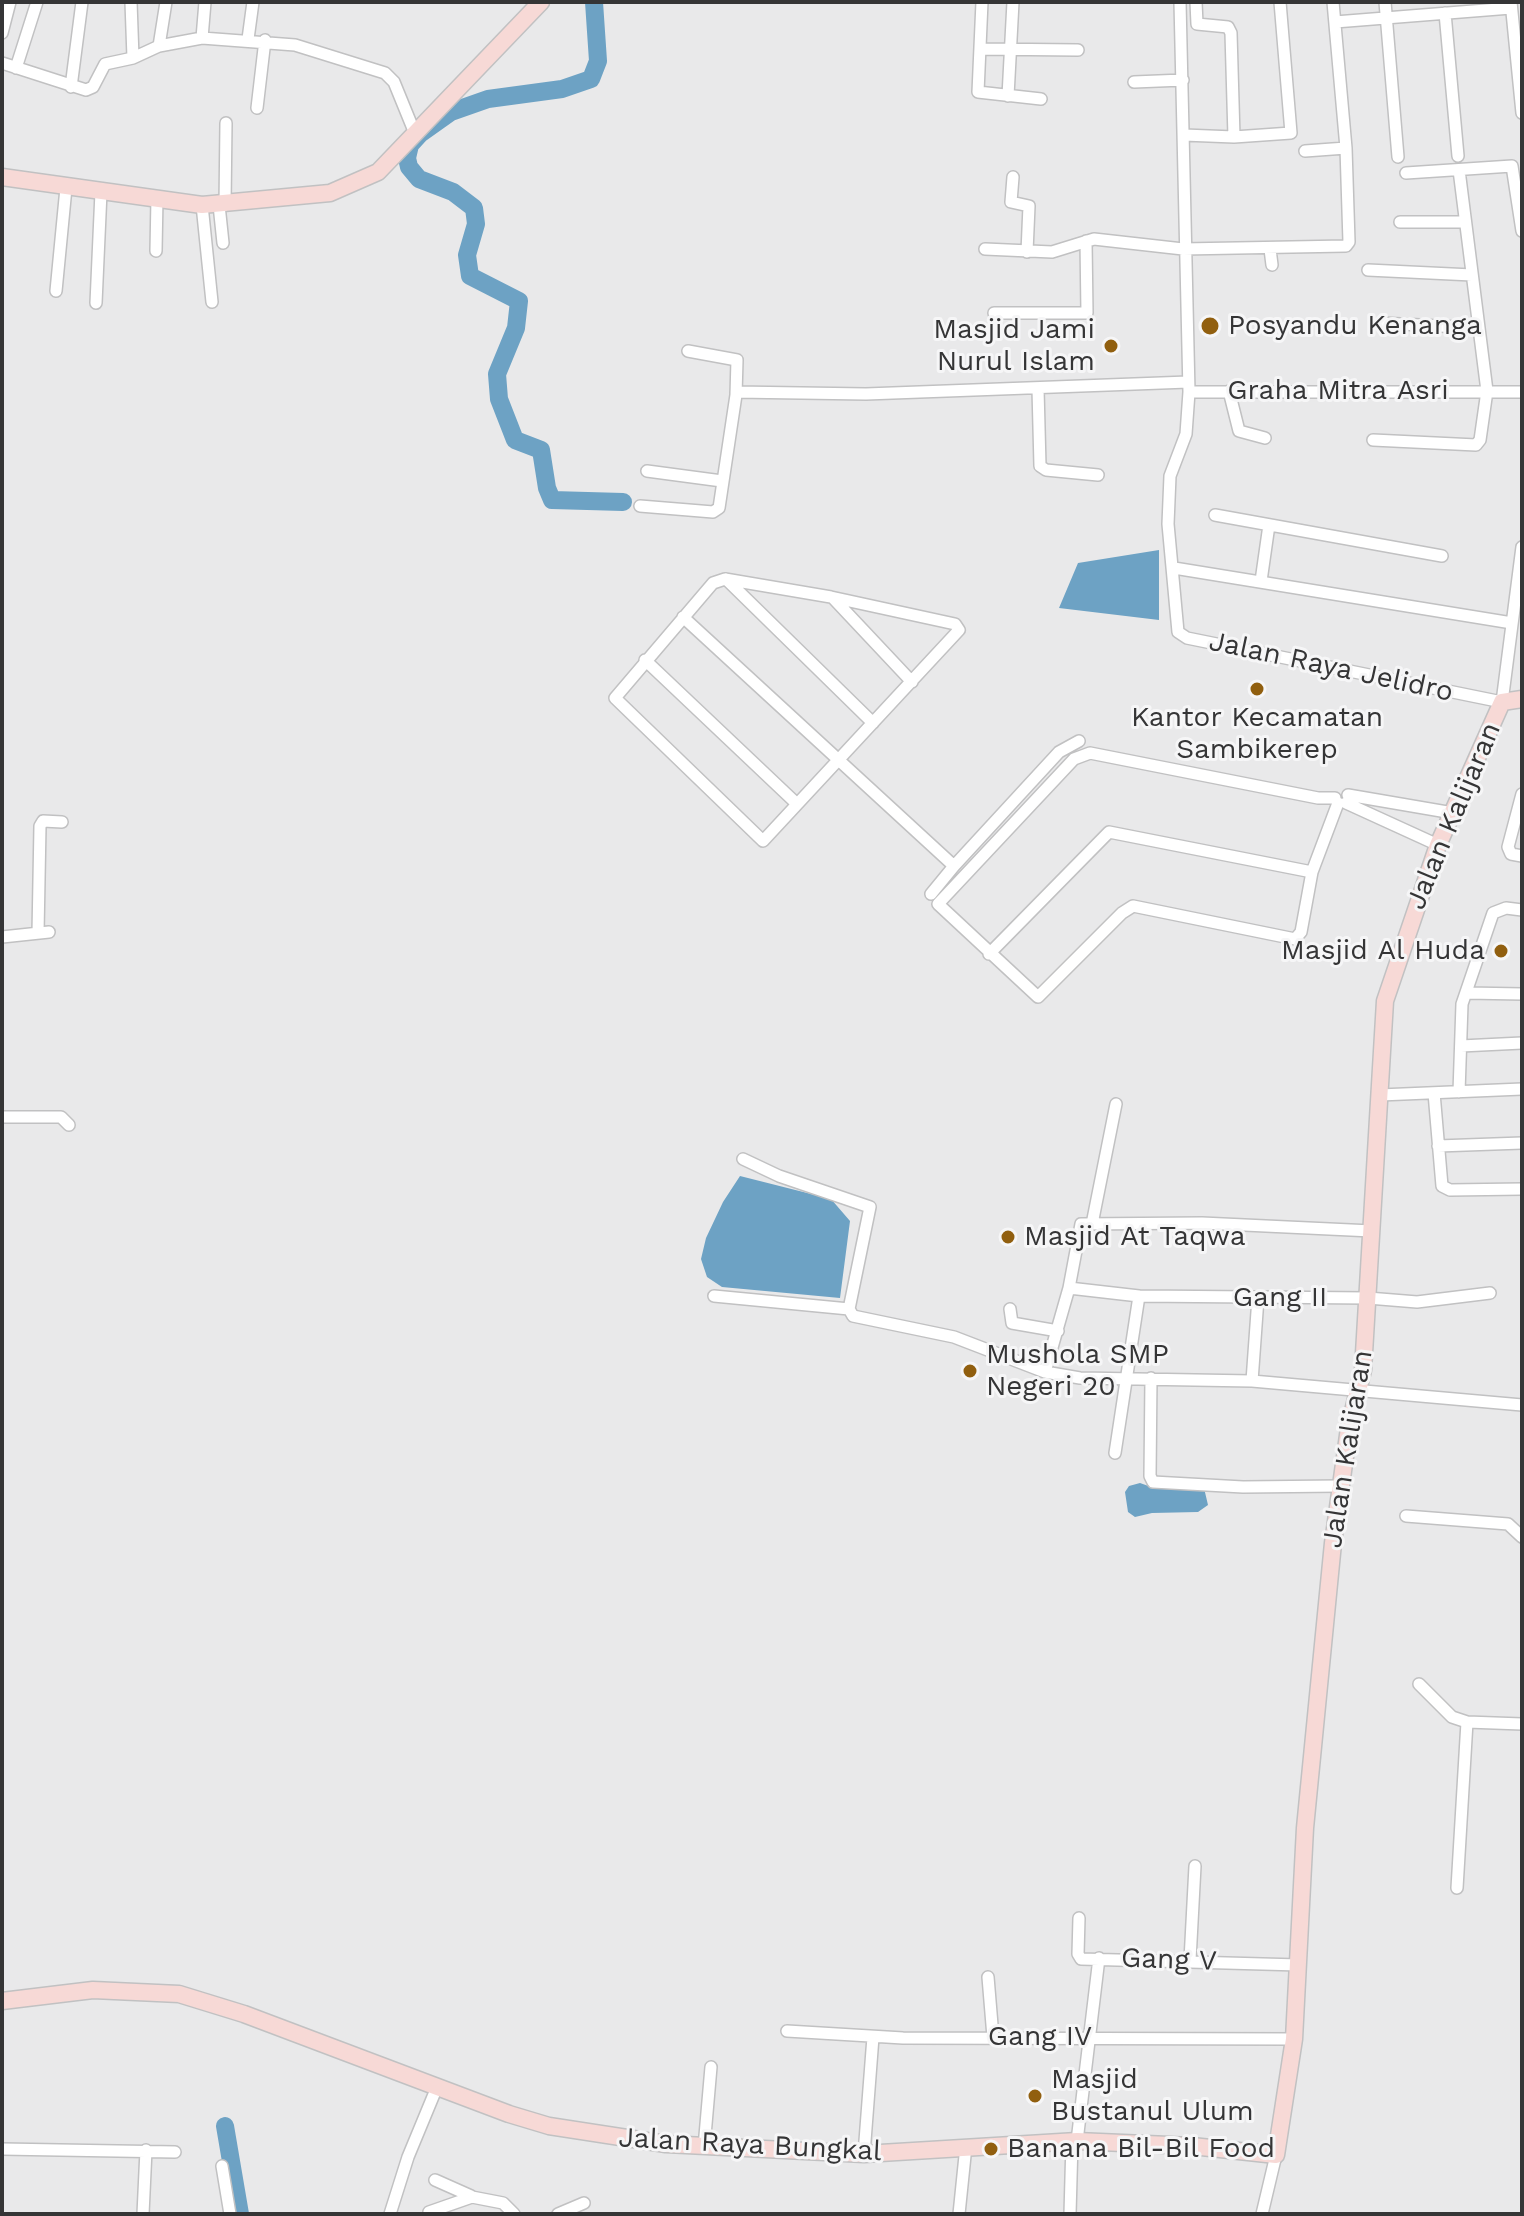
<!DOCTYPE html>
<html>
<head>
<meta charset="utf-8">
<style>
  body { margin:0 }
  #map { position:relative; width:1524px; height:2216px; overflow:hidden; background:#e9e9ea; font-family:"Work Sans",sans-serif }
  canvas { display:block }
  .frame { position:absolute; inset:0; border:4px solid #353536; pointer-events:none }
</style>
</head>
<body>
<div id="map">
<canvas width="1524" height="2216"></canvas>
<div class="frame"></div>
</div>
<script>
const c = document.querySelector('canvas').getContext('2d');
c.lineJoin = 'round';
function fill(path, color) {
  c.fillStyle = color;
  c.fill(path, 'evenodd');
}
function shape(rows) {
  const path = new Path2D();
  for (const r of rows) {
    path.moveTo(r[0], r[1]);
    for (let i = 2; i < r.length; i += 2) path.lineTo(r[i], r[i + 1]);
  }
  return path;
}
function trace(path, color, width, dash) {
  c.strokeStyle = color;
  c.lineWidth = width;
  c.lineCap = dash ? 'butt' : 'round';
  c.setLineDash(dash || []);
  c.stroke(path);
}
function write(font, color, halo, rows, align = 'center') {
  c.font = font + ' "Work Sans",sans-serif';
  c.lineWidth = 6;
  c.setLineDash([]);
  c.textBaseline = 'middle';
  c.strokeStyle = halo;
  c.fillStyle = color;
  for (const [text, x, y, turn = 0] of rows) {
    c.save();
    c.translate(x, y);
    c.rotate((+turn || 0) * Math.PI / 180);
    c.textAlign = isNaN(turn) ? turn : align;
    if (halo) c.strokeText(text, 0, 0);
    c.fillText(text, 0, 0);
    c.restore();
  }
}
fill(shape([
  [1159,550,1159,620,1059,608,1078,563],
  [740,1176,831,1199,850,1221,840,1298,722,1287,707,1277,701,1259,706,1238,723,1202],
  [1140,1483,1154,1488,1200,1486,1204,1488,1208,1505,1198,1512,1152,1513,1135,1517,1128,1512,1125,1492,1129,1486]
]), '#6da2c4');
trace(shape([
  [594,2,598,61,591,79,562,89,488,99,451,112,420,134,410,145,407,158,409,167,419,179,453,192,474,208,476,224,467,255,470,276,519,301,516,328,497,374,499,399,515,440,541,450,547,488,552,500,623,502],
  [225,2126,240,2214]
]), '#6da2c4', 18);
const street = shape([
  [131,2,133,58],
  [982,2,978,92,1041,99],
  [1180,2,1189,392,1186,434,1170,476,1168,524,1178,632,1187,638,1502,702,1522,547],
  [1196,2,1197,24,1228,27,1231,33,1234,137],
  [1385,2,1398,157],
  [1511,2,1522,113],
  [1445,13,1458,156],
  [1335,22,1511,8],
  [2,33,10,2],
  [202,38,205,2],
  [248,39,253,2],
  [159,46,166,2],
  [981,49,1078,50],
  [2,63,86,90,93,87,105,64,133,58,159,46,202,38,295,45,385,73,394,82,414,131],
  [16,68,37,2],
  [1134,82,1183,80],
  [71,87,82,2],
  [1008,96,1013,2],
  [257,108,265,40],
  [1184,135,1234,137,1291,133,1280,2],
  [1305,151,1346,148],
  [1406,173,1512,166,1522,231],
  [1013,177,1011,202,1029,206,1027,252],
  [202,205,212,302],
  [219,205,223,243],
  [225,205,226,123],
  [1400,222,1465,222],
  [985,249,1052,252,1094,239,1183,249,1346,246,1349,242,1346,148,1333,2],
  [1270,249,1272,265],
  [156,251,157,198],
  [1368,270,1472,275],
  [56,291,66,188],
  [96,303,101,192],
  [994,313,1087,313,1086,241],
  [1381,323,1479,328],
  [1038,389,1040,466,1046,470,1098,475],
  [1229,391,1239,431,1265,438],
  [736,392,866,394,1188,382],
  [1189,392,1522,392],
  [1373,440,1476,445,1480,440,1487,391,1459,170],
  [647,471,722,481],
  [640,506,713,512,719,508,736,395,737,360,688,351],
  [1215,515,1442,556],
  [1174,568,1512,623],
  [725,579,831,597,955,624,959,630,763,841,615,698,713,583,725,579],
  [726,579,873,723],
  [1261,581,1269,525],
  [833,598,912,682],
  [683,617,954,866,1059,752,1079,741],
  [645,660,797,804],
  [1522,794,1508,847,1511,854,1522,856],
  [1348,795,1453,813],
  [1335,798,1318,798,1090,753,1074,759,938,904,1038,997,1122,913,1133,906,1295,939,1301,932,1312,872,1338,803],
  [1346,803,1438,845],
  [931,894,954,866],
  [38,933,40,826,43,821,62,822],
  [2,937,49,932],
  [989,954,1109,832,1312,872],
  [1467,993,1522,994],
  [1461,1046,1522,1043],
  [1459,1092,1462,1004,1493,913,1506,908,1522,910],
  [1434,1093,1442,1186,1450,1190,1522,1189],
  [1380,1095,1522,1089],
  [2,1117,61,1117,69,1125],
  [1438,1146,1522,1143],
  [743,1159,779,1176,870,1207,849,1309,853,1316,954,1337,1045,1372,1080,1378,1252,1381,1522,1405],
  [1092,1224,1116,1104],
  [1069,1288,1139,1296,1368,1298,1417,1302,1490,1293],
  [714,1296,849,1309],
  [1010,1309,1012,1323,1058,1331],
  [1045,1372,1069,1288,1081,1224,1202,1223,1372,1231],
  [1151,1378,1150,1476,1153,1482,1243,1487,1340,1486],
  [1252,1381,1258,1298],
  [1115,1453,1139,1296],
  [1406,1516,1508,1524,1522,1537],
  [1419,1684,1452,1717,1467,1722,1522,1724],
  [1457,1888,1467,1722],
  [1079,1918,1078,1954,1081,1959,1299,1965],
  [1190,1960,1195,1866],
  [988,1977,993,2037],
  [787,2031,903,2038,1294,2039],
  [1077,2141,1099,1958],
  [704,2147,711,2067],
  [2,2149,175,2152],
  [864,2154,873,2037],
  [222,2166,230,2214],
  [435,2180,471,2196],
  [429,2212,472,2197,503,2203,514,2214],
  [143,2214,146,2150],
  [390,2214,408,2157,437,2087],
  [558,2214,584,2203],
  [959,2214,966,2146],
  [1070,2214,1072,2142],
  [1262,2214,1276,2155]
]);
const secondary = shape([
  [2,177,202,205,330,193,378,172,541,2],
  [2,2001,93,1990,179,1994,244,2014,509,2114,549,2126,666,2144,864,2154,1077,2141,1192,2146,1276,2155,1294,2039,1305,1828,1333,1543,1349,1428,1363,1370,1385,1001,1438,845,1502,702,1522,699]
]);
trace(street, '#c1c1c2', 14);
trace(secondary, '#c1c1c2', 19);
trace(street, '#fff', 11);
trace(secondary, '#f7d9d6', 16);
for (const [x, y, r, color] of [
  [1210,326,10,"#915f0f"],
  [1111,346,8,"#915f0f"],
  [1257,689,8,"#915f0f"],
  [1501,951,8,"#915f0f"],
  [1008,1237,8,"#915f0f"],
  [970,1371,8,"#915f0f"],
  [1035,2096,8,"#915f0f"],
  [991,2149,8,"#915f0f"]
]) {
  const dot = new Path2D();
  dot.arc(x, y, r, 0, 2 * Math.PI);
  c.fillStyle = color;
  c.fill(dot);
  trace(dot, '#f6f6f7', 3);
}
write('28px', '#353536', '#f6f6f7', [
  ["Posyandu Kenanga",1228,326],
  ["Masjid Jami",1095,330,"right"],
  ["Nurul Islam",1095,362,"right"],
  ["Kantor Kecamatan",1257,718,"center"],
  ["Sambikerep",1257,750,"center"],
  ["Masjid Al Huda",1485,951,"right"],
  ["Masjid At Taqwa",1024,1237],
  ["Mushola SMP",986,1355],
  ["Negeri 20",986,1387],
  ["Masjid",1051,2080],
  ["Bustanul Ulum",1051,2112],
  ["Banana Bil-Bil Food",1007,2149]
], 'left');
write('28px', '#353536', '#f6f6f7', [
  ["Graha Mitra Asri",1338,391],
  ["Jalan Raya Jelidro",1331,667,12],
  ["Jalan Kalijaran",1454,816,-67],
  ["Gang II",1280,1298],
  ["Jalan Kalijaran",1348,1449,-81],
  ["Gang V",1169,1960,2],
  ["Gang IV",1040,2037],
  ["Jalan Raya Bungkal",750,2145,3]
]);
</script>
</body>
</html>
